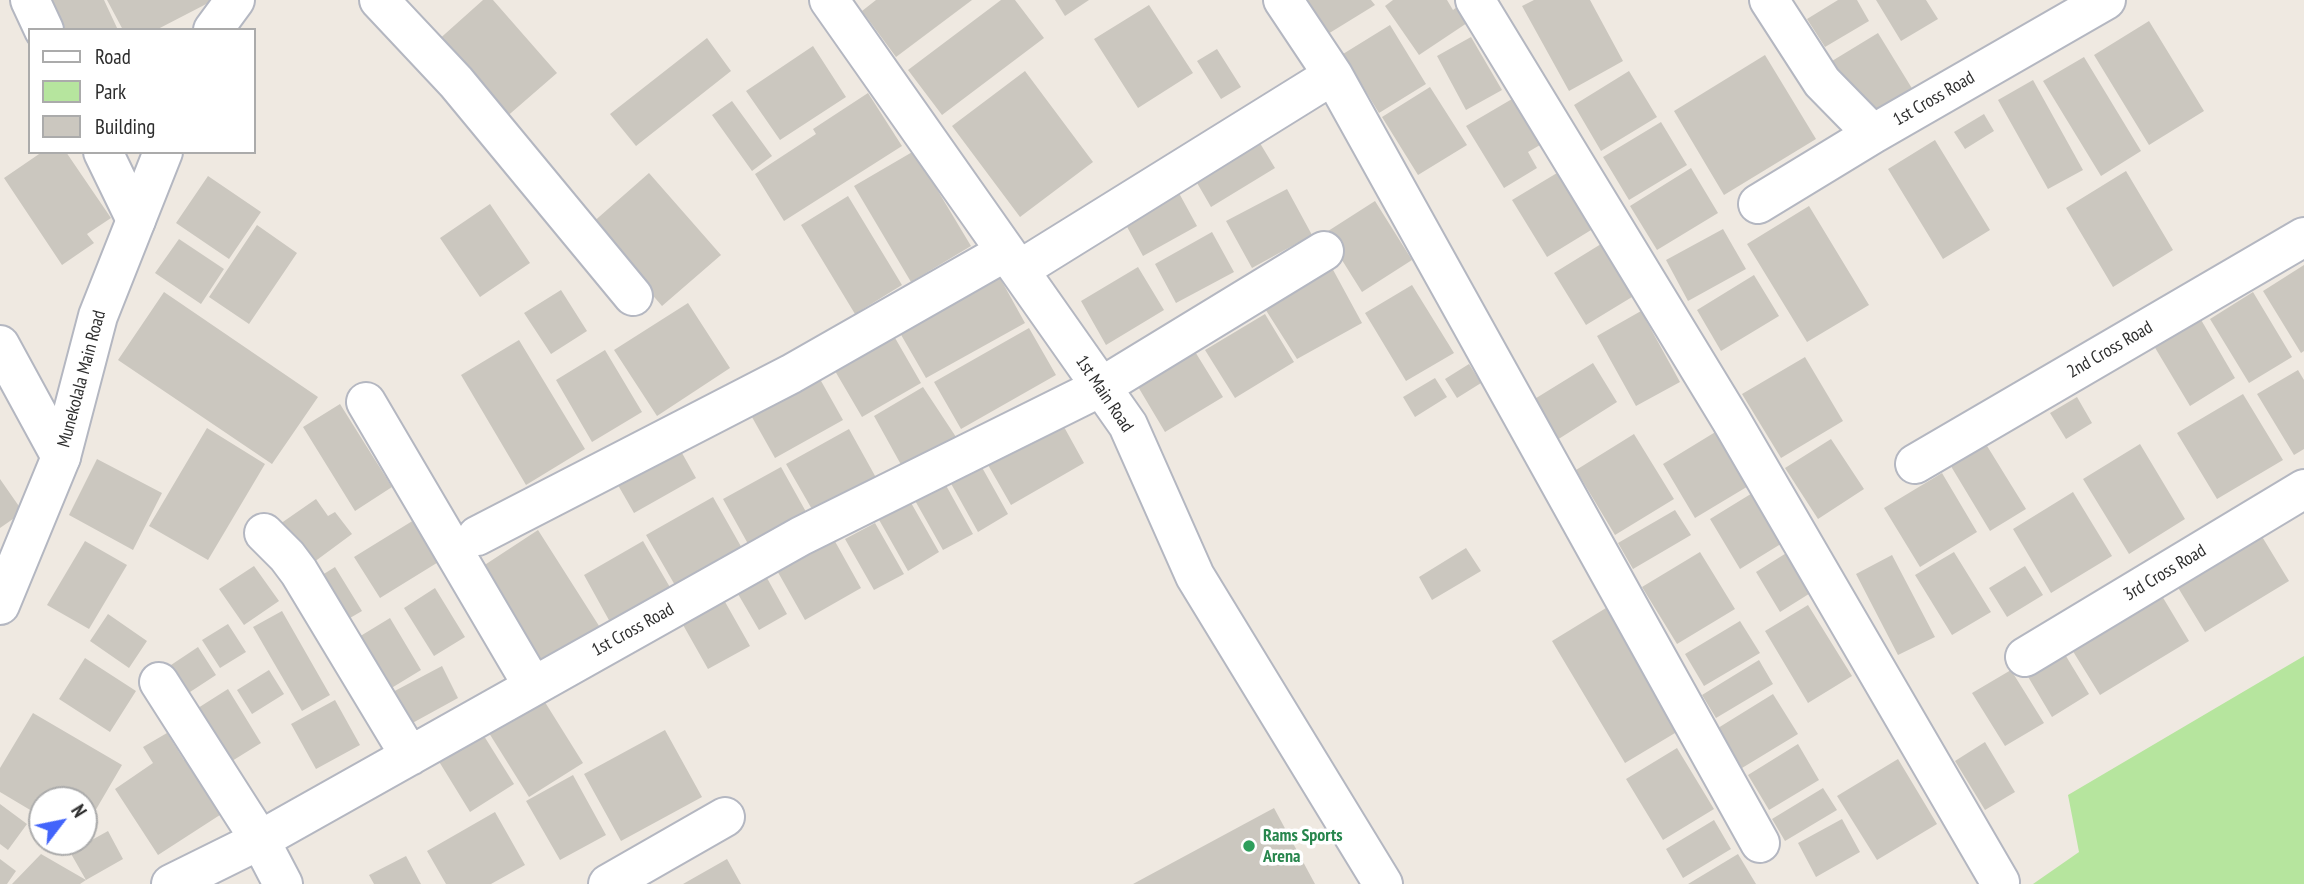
<!DOCTYPE html>
<html>
<head>
<meta charset="utf-8">
<style>
  body { margin:0 }
  #map { position:relative; width:2304px; height:884px; overflow:hidden; background:#efe9e1; font-family:"PT Sans Narrow",sans-serif }
  canvas { display:block }
  .legend { position:absolute; left:28px; top:28px; width:228px; height:126px; box-sizing:border-box; background:#fff; border:2px solid #ababab; margin:0; padding:9px 12px; list-style:none; font-size:21px; color:#2e2e2e }
  .legend li { display:flex; align-items:center; gap:14px; height:35px }
  .legend b { width:35px; border:2px solid #ababab }
  .north { position:absolute; left:28px; top:786px; width:70px; height:70px; box-sizing:border-box; background:#fff; border:2px solid #ababab; border-radius:50%; rotate:58deg; font-size:19px; font-weight:700; line-height:28px; text-align:center; color:#2e2e2e }
  .north::after { content:''; display:block; margin:auto; width:24px; height:32px; background:#4264fb; clip-path:polygon(50% 0,100% 100%,50% 72%,0 100%) }
</style>
</head>
<body>
<div id="map">
<canvas width="2304" height="884"></canvas>
<ul class="legend">
<li><b style="height:9px;background:#fff"></b>Road</li>
<li><b style="height:19px;background:#b6e59e"></b>Park</li>
<li><b style="height:19px;background:#cbc7bf"></b>Building</li>
</ul>
<div class="north">N</div>
</div>
<script>
const c = document.querySelector('canvas').getContext('2d');
c.lineJoin = 'round';
function fill(path, color) {
  c.fillStyle = color;
  c.fill(path, 'evenodd');
}
function shape(rows) {
  const path = new Path2D();
  for (const r of rows) {
    path.moveTo(r[0], r[1]);
    for (let i = 2; i < r.length; i += 2) path.lineTo(r[i], r[i + 1]);
  }
  return path;
}
function trace(path, color, width, dash) {
  c.strokeStyle = color;
  c.lineWidth = width;
  c.lineCap = dash ? 'butt' : 'round';
  c.setLineDash(dash || []);
  c.stroke(path);
}
function write(font, color, halo, rows, align = 'center') {
  c.font = font + ' "PT Sans Narrow",sans-serif';
  c.lineWidth = 7;
  c.setLineDash([]);
  c.textBaseline = 'middle';
  c.strokeStyle = halo;
  c.fillStyle = color;
  for (const [text, x, y, turn = 0] of rows) {
    c.save();
    c.translate(x, y);
    c.rotate((+turn || 0) * Math.PI / 180);
    c.textAlign = isNaN(turn) ? turn : align;
    if (halo) c.strokeText(text, 0, 0);
    c.fillText(text, 0, 0);
    c.restore();
  }
}
fill(shape([
  [2304,656,2304,884,2033,884,2079,852,2068,795]
]), '#b6e59e');
fill(shape([
  [45,0,104,0,118,30,59,30],
  [107,0,214,0,156,30,123,30],
  [483,0,493,0,557,73,504,119,436,42],
  [876,0,972,0,896,57,862,11],
  [1001,0,1015,0,1044,38,942,115,908,70],
  [1055,0,1089,0,1065,16],
  [1300,0,1371,0,1375,5,1323,37],
  [1393,0,1447,0,1453,10,1462,3,1473,19,1419,55,1385,6],
  [1534,0,1590,0,1623,61,1569,91,1522,6],
  [1838,0,1857,0,1869,21,1825,47,1807,19],
  [1876,0,1926,0,1938,19,1901,41],
  [1149,5,1193,73,1138,108,1094,39],
  [2149,21,2204,111,2149,145,2094,55],
  [1390,25,1426,84,1379,113,1343,54],
  [1878,33,1913,90,1866,119,1832,61],
  [1471,37,1502,90,1466,110,1437,56],
  [707,38,731,71,636,146,610,114],
  [813,46,846,97,780,140,746,91],
  [1217,49,1241,87,1221,99,1197,61],
  [1765,55,1816,139,1724,195,1674,111],
  [2084,57,2141,151,2101,176,2043,81],
  [1025,71,1093,162,1020,217,952,126],
  [1629,71,1657,117,1601,151,1574,105],
  [2033,80,2083,170,2048,189,1998,100],
  [1430,87,1467,145,1418,175,1382,117],
  [868,93,902,146,784,221,755,174,816,134,813,129],
  [1512,99,1540,145,1528,152,1537,168,1504,188,1466,126],
  [732,101,772,156,752,171,712,115],
  [1984,114,1994,131,1965,149,1954,132],
  [1661,122,1687,165,1629,200,1603,157],
  [1252,130,1275,168,1211,207,1189,169],
  [1935,140,1990,230,1943,259,1888,169],
  [914,151,971,246,911,282,854,186],
  [42,152,66,152,111,218,87,234,94,243,62,265,4,178],
  [1691,168,1718,213,1657,250,1630,206],
  [1562,170,1596,227,1547,257,1512,200],
  [2126,171,2173,250,2113,287,2066,208],
  [649,173,721,255,662,306,591,224],
  [208,176,261,212,229,259,176,223],
  [1174,184,1197,226,1143,256,1120,214],
  [1287,189,1312,235,1252,268,1226,221],
  [848,196,902,285,855,314,801,225],
  [1375,201,1412,260,1362,292,1325,233],
  [490,204,530,263,480,297,440,238],
  [1809,206,1869,305,1807,342,1747,244],
  [257,225,297,253,249,324,209,297],
  [1723,229,1746,269,1688,301,1666,260],
  [1212,232,1234,272,1176,303,1155,264],
  [179,239,224,269,201,304,155,273],
  [1601,244,1632,297,1586,325,1554,273],
  [2304,265,2304,351,2301,353,2263,291],
  [1331,266,1362,323,1297,359,1262,304],
  [1138,267,1164,310,1106,345,1081,301],
  [1754,275,1779,316,1721,351,1697,310],
  [1000,278,1025,323,926,378,900,333],
  [1412,285,1454,353,1406,381,1365,313],
  [561,290,587,331,551,354,524,313],
  [164,292,318,397,272,464,118,360],
  [2253,292,2292,357,2249,383,2210,319],
  [688,303,730,368,657,416,614,350],
  [1641,311,1680,382,1636,406,1597,336],
  [1265,314,1294,362,1235,398,1205,350],
  [2200,318,2235,378,2190,406,2154,346],
  [887,324,921,383,862,417,828,359],
  [1029,328,1056,375,961,429,934,382],
  [519,340,585,449,526,485,461,375],
  [605,350,642,412,592,442,556,380],
  [1194,350,1223,397,1165,432,1137,385],
  [1805,357,1843,421,1781,458,1742,394],
  [1593,363,1617,402,1557,440,1533,400],
  [1469,364,1481,383,1457,398,1445,379],
  [2298,370,2304,380,2304,449,2294,455,2257,394],
  [816,372,843,420,775,458,748,410],
  [1435,378,1447,397,1415,417,1403,397],
  [923,387,958,440,904,470,874,416],
  [2243,394,2283,460,2217,499,2177,433],
  [2077,397,2092,423,2066,439,2050,413],
  [340,404,392,487,355,511,303,427],
  [1058,416,1084,463,1011,505,984,458],
  [207,428,265,464,208,560,149,526],
  [849,429,879,483,817,518,786,464],
  [1717,431,1750,485,1695,518,1663,464],
  [1634,434,1674,499,1615,535,1576,470],
  [673,437,696,478,634,513,611,473],
  [1831,439,1864,489,1818,519,1785,468],
  [1984,441,2026,509,1990,531,1949,463],
  [2140,444,2185,519,2129,554,2083,479],
  [97,459,162,493,133,550,69,515],
  [979,462,1008,514,978,532,949,480],
  [781,467,810,519,752,551,723,499],
  [1942,473,1977,532,1920,567,1884,508],
  [0,479,23,512,0,528],
  [943,480,973,534,943,550,913,497],
  [1754,492,1784,542,1740,569,1710,519],
  [2073,492,2112,556,2051,593,2013,529],
  [713,497,743,550,676,587,646,535],
  [316,499,328,516,335,512,352,534,306,568,277,526],
  [910,501,939,552,908,571,878,518],
  [1675,510,1691,535,1633,569,1618,543],
  [414,520,440,561,380,598,354,557],
  [875,523,904,574,874,590,845,539],
  [538,530,601,629,540,668,477,570],
  [2258,530,2289,581,2205,632,2174,581],
  [832,536,861,588,805,620,775,567],
  [85,541,127,565,89,629,47,605],
  [643,541,671,589,610,622,584,575],
  [1466,548,1481,571,1432,600,1419,577],
  [1700,552,1735,609,1677,644,1642,587],
  [1788,552,1812,592,1780,612,1756,572],
  [1954,552,1991,612,1952,635,1915,575],
  [1892,555,1935,637,1898,655,1856,574],
  [254,566,279,601,244,625,219,589],
  [2025,566,2043,595,2007,617,1989,588],
  [335,567,362,611,338,625,311,582],
  [767,578,787,614,759,630,738,594],
  [2156,586,2189,641,2100,695,2066,640],
  [435,588,465,637,434,656,404,608],
  [720,593,750,646,708,669,678,616],
  [1808,605,1852,676,1808,703,1765,631],
  [1606,608,1680,730,1625,763,1552,641],
  [282,611,330,695,302,711,253,627],
  [108,614,147,641,129,668,90,641],
  [390,618,421,670,380,695,349,643],
  [1740,621,1760,653,1704,686,1685,654],
  [228,624,246,652,220,668,202,640],
  [2058,643,2089,694,2052,717,2021,665],
  [198,647,216,675,187,694,168,667],
  [85,658,136,691,110,732,59,699],
  [1759,660,1773,684,1716,718,1702,695],
  [442,666,458,698,407,726,389,694],
  [269,670,284,694,252,714,237,690],
  [2011,670,2044,723,2005,746,1972,693],
  [228,689,261,743,232,761,198,708],
  [1773,694,1798,734,1742,768,1718,728],
  [543,699,583,763,529,797,489,733],
  [335,700,360,745,316,769,291,724],
  [33,713,122,765,84,830,84,800,42,800,42,817,0,792,0,768],
  [479,728,514,784,470,812,435,755],
  [665,730,702,797,621,841,584,774],
  [167,733,184,760,187,758,223,813,158,855,115,789,153,763,143,747],
  [1985,742,2015,792,1985,810,1955,761],
  [1798,744,1819,780,1769,810,1748,775],
  [1677,748,1714,809,1663,840,1626,779],
  [1898,759,1937,824,1877,860,1837,796],
  [573,775,606,835,560,860,526,801],
  [1823,788,1837,810,1785,841,1772,819],
  [0,804,27,824,8,850,0,844],
  [1274,808,1315,884,1133,884],
  [495,812,525,865,491,884,446,884,427,851],
  [1842,819,1860,852,1816,877,1798,843],
  [1714,820,1731,849,1683,878,1666,849],
  [108,831,123,859,86,880,70,852],
  [41,854,86,880,80,884,12,884],
  [1738,854,1756,884,1688,884],
  [406,856,421,884,374,884,369,875],
  [0,859,16,871,7,884,0,884],
  [727,859,741,884,683,884]
]), '#cbc7bf');
const minor = shape([
  [30,0,44,30],
  [379,0,456,82,633,296],
  [829,0,1128,425,1195,576,1383,884],
  [1283,0,1333,75,1760,843],
  [1475,0,1731,420,2000,882],
  [1769,0,1822,82,1873,134,2106,0],
  [103,152,136,220],
  [1758,204,1873,134],
  [1019,270,1333,75],
  [0,345,61,457],
  [366,402,533,686],
  [1915,464,2304,237],
  [264,533,287,556,299,572,410,756],
  [477,536,791,374,1005,252],
  [2025,657,2304,489],
  [159,682,260,840,283,884],
  [171,884,260,840,801,536,1101,387,1324,251],
  [608,884,725,817]
]);
const tertiary = shape([
  [213,30,235,0],
  [0,605,61,457,98,316,163,152]
]);
trace(minor, '#b4b7c1', 42);
trace(tertiary, '#b4b7c1', 42);
trace(minor, '#fff', 38);
trace(tertiary, '#fff', 38);
for (const [x, y, r, color] of [
  [1249,846,7,"#2e9e5b"]
]) {
  const dot = new Path2D();
  dot.arc(x, y, r, 0, 2 * Math.PI);
  c.fillStyle = color;
  c.fill(dot);
  trace(dot, '#fff', 2.5);
}
write('18px', '#2e2e2e', '#fff', [
  ["1st Cross Road",1934,99,-30],
  ["2nd Cross Road",2110,350,-30],
  ["Munekolala Main Road",82,379,-75],
  ["1st Main Road",1104,394,56],
  ["3rd Cross Road",2165,573,-31],
  ["1st Cross Road",633,630,-29]
]);
write('bold 18px', '#27864d', '#fff', [
  ["Rams Sports",1263,836],
  ["Arena",1263,857]
], 'left');
</script>
</body>
</html>
